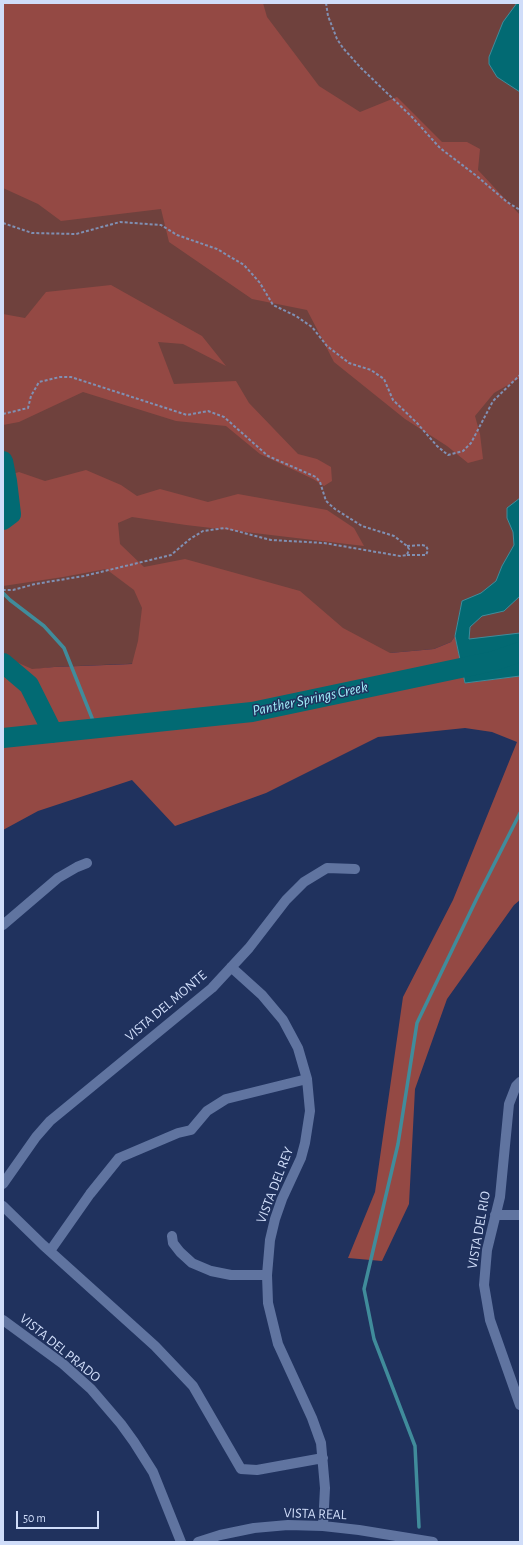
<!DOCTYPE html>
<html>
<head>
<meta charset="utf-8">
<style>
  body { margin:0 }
  #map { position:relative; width:523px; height:1545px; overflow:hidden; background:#20325e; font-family:"Alegreya Sans",sans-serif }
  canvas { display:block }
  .frame { position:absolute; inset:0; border:4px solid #d0ddf9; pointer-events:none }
  .scale { position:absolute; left:16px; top:1511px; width:83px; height:18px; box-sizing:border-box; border:2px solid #d0ddf9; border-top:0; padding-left:5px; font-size:12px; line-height:14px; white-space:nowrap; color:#d0ddf9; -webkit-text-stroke:3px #20325e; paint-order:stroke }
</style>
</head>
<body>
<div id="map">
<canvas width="523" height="1545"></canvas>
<div class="frame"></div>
<div class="scale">50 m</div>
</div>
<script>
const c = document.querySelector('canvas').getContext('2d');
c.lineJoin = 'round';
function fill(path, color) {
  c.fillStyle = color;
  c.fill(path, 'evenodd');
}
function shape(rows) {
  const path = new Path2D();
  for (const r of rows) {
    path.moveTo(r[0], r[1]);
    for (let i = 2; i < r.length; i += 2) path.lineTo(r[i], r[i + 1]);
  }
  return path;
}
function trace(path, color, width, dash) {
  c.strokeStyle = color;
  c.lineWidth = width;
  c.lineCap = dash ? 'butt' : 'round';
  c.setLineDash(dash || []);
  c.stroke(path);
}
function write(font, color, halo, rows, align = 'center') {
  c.font = font + ' "Alegreya Sans",sans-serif';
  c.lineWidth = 3;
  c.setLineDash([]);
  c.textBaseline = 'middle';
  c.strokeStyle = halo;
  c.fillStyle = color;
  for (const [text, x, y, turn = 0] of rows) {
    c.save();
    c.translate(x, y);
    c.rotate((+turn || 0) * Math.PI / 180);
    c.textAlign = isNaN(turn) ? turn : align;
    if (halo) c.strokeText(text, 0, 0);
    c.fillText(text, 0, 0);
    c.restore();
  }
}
fill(shape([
  [3,3,520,3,520,676,465,683,455,636,451,642,434,649,390,653,54,667,3,673]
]), '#6f413d');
fill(shape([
  [3,3,263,3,267,17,319,86,360,112,397,97,442,142,467,142,480,149,478,170,520,215,520,259,519,264,520,265,520,378,494,393,475,416,480,434,483,459,468,463,447,446,405,419,334,362,307,310,252,299,169,242,161,209,61,221,38,204,3,188],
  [111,285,202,336,226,366,183,344,158,342,174,384,236,381,249,403,298,454,317,459,331,467,332,481,324,486,313,479,260,454,226,426,176,421,83,392,19,422,3,425,3,314,25,318,46,292],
  [86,470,121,485,137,496,160,489,208,502,238,494,327,510,354,528,364,546,186,525,132,517,118,523,120,544,144,567,185,559,300,591,343,628,390,653,434,649,451,642,455,636,465,683,520,676,520,900,514,905,447,999,415,1089,409,1204,382,1261,348,1258,375,1192,403,997,453,900,517,742,492,732,465,728,378,737,266,793,175,826,132,780,38,811,3,830,3,656,32,669,54,667,132,664,138,641,142,608,134,590,106,569,63,577,3,586,3,477,19,472,45,481]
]), '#944944');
const water = shape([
  [517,3,520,3,520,92,497,77,489,64,489,57,503,22,517,3],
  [520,498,520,596,504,611,482,616,470,627,469,639,520,633,520,676,465,683,455,636,462,601,481,593,496,581,502,566,514,545,513,532,507,518,507,508,520,498]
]);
fill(water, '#026a73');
trace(water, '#408c9b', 1);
trace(shape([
  [3,593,10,600,44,626,64,648,96,728],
  [419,1527,415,1446,374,1339,364,1289,398,1144,417,1023,477,898,520,813]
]), '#408c9b', 3.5);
trace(shape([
  [3,461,7,481,11,514,3,520],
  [3,663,29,685,53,733],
  [3,738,252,712,494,661,520,652]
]), '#026a73', 20);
trace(shape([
  [326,3,328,16,337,39,343,48,361,68,412,117,440,148,478,177,507,202,520,210],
  [3,223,32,233,76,234,120,222,161,225,177,235,217,249,244,265,260,283,273,305,296,316,312,327,327,346,349,363,371,370,384,379,393,400,417,423,437,446,448,455,463,451,471,443,493,401,520,375],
  [3,414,28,408,31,396,39,382,60,377,71,377,187,415,208,411,224,417,268,456,316,477,320,482,326,501,335,509,362,526,394,536,407,546,409,549,407,555,400,556,324,543,271,540,225,528,203,531,190,539,171,555,84,576,35,584,13,590,3,590],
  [407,555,426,555,428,550,426,546,422,545,407,546]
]), '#8090b3', 2, [3, 2]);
trace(shape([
  [3,925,58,878,77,867,87,863],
  [231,967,262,995,283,1020,298,1048,307,1079,310,1111,305,1143,301,1158,282,1199,275,1219,270,1240,267,1275,268,1303,278,1344,312,1418,321,1443,325,1488,323,1526],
  [520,1082,516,1086,509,1104,500,1197,487,1250,484,1285,490,1320,520,1405],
  [3,1184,36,1137,50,1121,212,988,249,948,286,900,304,882,327,868,355,869],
  [3,1206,43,1245,155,1346,193,1386,241,1469,257,1470,323,1458],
  [495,1215,520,1215],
  [172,1236,173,1243,180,1252,192,1263,211,1271,231,1275,267,1275],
  [50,1251,90,1194,119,1158,178,1133,191,1130,207,1111,226,1099,307,1079],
  [3,1320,63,1364,91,1389,121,1424,134,1442,153,1472,181,1542],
  [198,1542,220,1535,254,1528,288,1525,323,1526,359,1530,433,1542]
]), '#6074a0', 10);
write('14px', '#d0ddf9', '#20325e', [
  ["VISTA DEL MONTE",166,1006,-40],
  ["VISTA DEL REY",275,1185,-69],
  ["VISTA DEL RIO",479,1230,-80],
  ["VISTA DEL PRADO",60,1348,39],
  ["VISTA REAL",315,1514,2]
]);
write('italic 15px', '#9feff9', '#20325e', [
  ["Panther Springs Creek",310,699,-12]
]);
</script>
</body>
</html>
